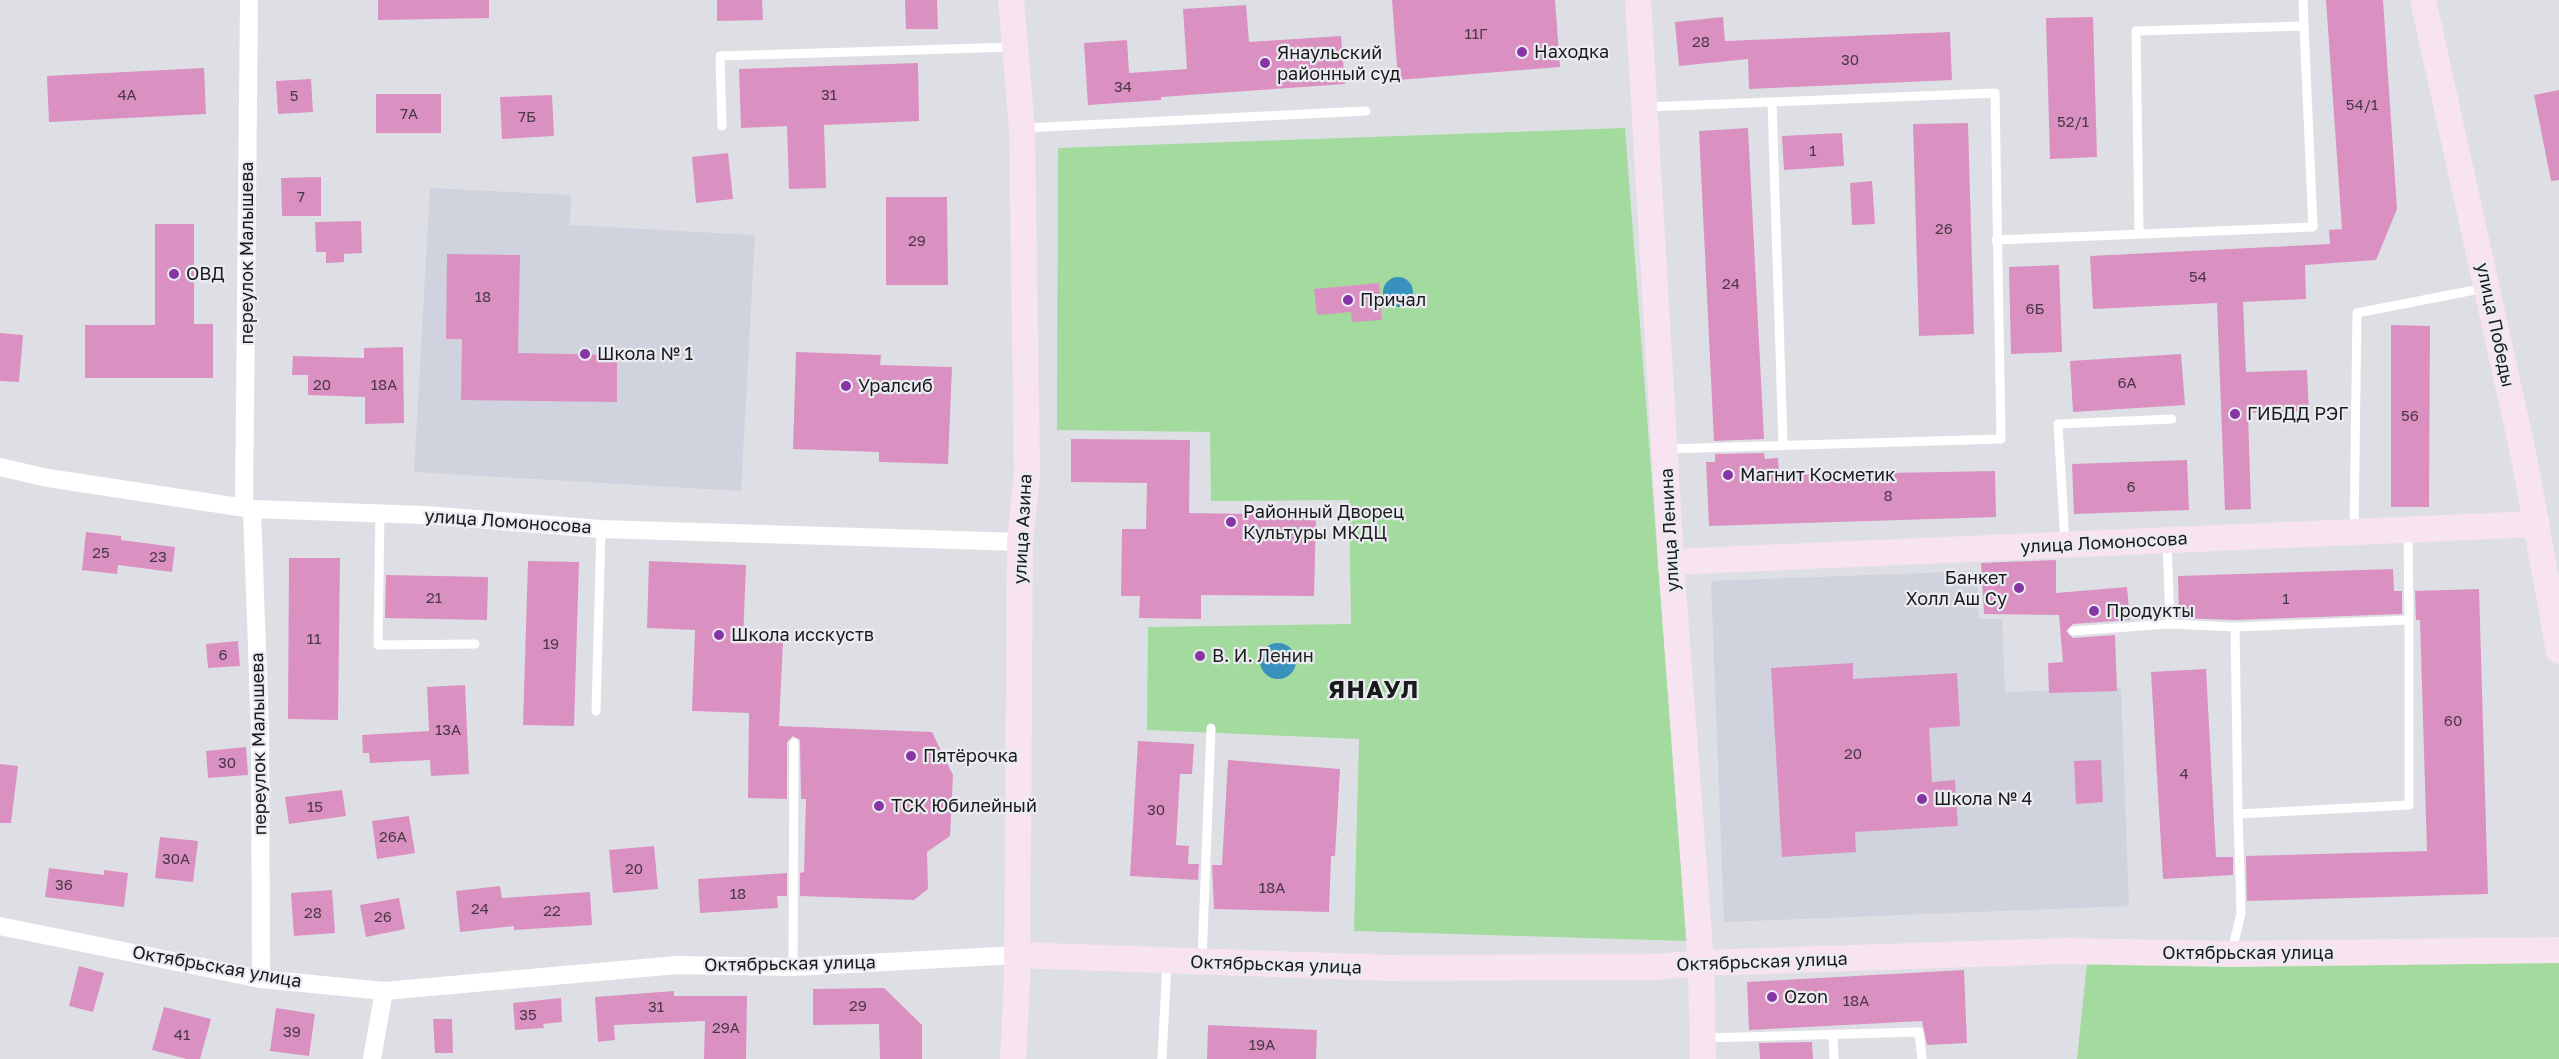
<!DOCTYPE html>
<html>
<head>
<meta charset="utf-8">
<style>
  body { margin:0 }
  canvas { display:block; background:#dedfe4 }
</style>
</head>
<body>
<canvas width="2559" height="1059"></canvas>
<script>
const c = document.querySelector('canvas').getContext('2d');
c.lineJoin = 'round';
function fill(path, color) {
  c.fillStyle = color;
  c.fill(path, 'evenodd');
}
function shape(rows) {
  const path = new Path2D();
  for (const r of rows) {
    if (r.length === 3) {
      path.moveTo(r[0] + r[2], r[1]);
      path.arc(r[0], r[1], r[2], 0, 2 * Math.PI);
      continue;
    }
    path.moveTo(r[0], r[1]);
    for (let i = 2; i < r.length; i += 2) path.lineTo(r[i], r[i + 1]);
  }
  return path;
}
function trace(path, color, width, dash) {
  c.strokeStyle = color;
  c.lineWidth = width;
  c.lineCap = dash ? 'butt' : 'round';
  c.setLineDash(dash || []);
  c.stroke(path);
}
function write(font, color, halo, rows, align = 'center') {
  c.font = font + ' "Golos Text",sans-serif';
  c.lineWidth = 4.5;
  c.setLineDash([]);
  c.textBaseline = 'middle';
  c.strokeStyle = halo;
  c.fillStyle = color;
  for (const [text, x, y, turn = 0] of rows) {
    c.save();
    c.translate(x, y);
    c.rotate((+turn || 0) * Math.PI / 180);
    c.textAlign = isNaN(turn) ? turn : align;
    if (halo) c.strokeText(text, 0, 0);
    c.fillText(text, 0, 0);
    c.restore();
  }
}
fill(shape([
  [430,188,571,195,570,225,755,235,741,491,414,472],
  [1977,571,1979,619,2002,619,2005,692,2121,688,2129,906,1724,922,1711,581]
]), '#d0d2de');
fill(shape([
  [1625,128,1687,941,1354,931,1359,739,1147,730,1148,627,1351,624,1349,500,1211,501,1210,432,1057,430,1058,148],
  [2559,961,2559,1059,2077,1059,2087,964]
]), '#a3db9e');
fill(shape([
  [1398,292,15],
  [1278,661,18]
]), '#3991be');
fill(shape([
  [378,0,489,0,489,18,378,20],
  [717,0,762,0,763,20,717,21],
  [905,0,937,0,938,29,906,29],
  [1392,0,1555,0,1560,67,1398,80],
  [2326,0,2383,0,2397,209,2376,260,2305,265,2306,299,2243,302,2246,372,2307,370,2309,411,2248,413,2251,509,2225,510,2217,303,2093,309,2090,256,2330,244,2329,230,2342,229],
  [1246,5,1249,42,1341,36,1345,84,1161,97,1161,100,1088,105,1084,43,1127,40,1129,73,1187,69,1183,9],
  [1723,17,1725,41,1950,32,1952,80,1749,89,1748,59,1679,66,1675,22],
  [2093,17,2097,157,2050,159,2046,18],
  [918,63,919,121,824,125,826,188,789,189,787,126,741,128,739,69],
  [204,68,206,114,49,122,47,76],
  [311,79,313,112,278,114,276,81],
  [2559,90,2559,180,2551,181,2534,95],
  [376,94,441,94,441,133,376,133],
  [552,95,554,136,502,139,500,97],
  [1968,123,1974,334,1919,336,1913,124],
  [1748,128,1764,439,1714,441,1699,131],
  [1842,133,1844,166,1784,170,1782,136],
  [728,153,733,199,696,203,692,157],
  [321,177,321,216,282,216,281,178],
  [1872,181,1875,224,1852,225,1850,183],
  [886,197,947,197,948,285,886,285],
  [361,221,362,253,344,254,344,262,326,263,326,252,316,252,315,222],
  [155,224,194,224,194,324,213,324,213,378,85,378,85,325,155,325],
  [447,254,520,255,518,353,617,355,617,402,461,400,462,339,446,339],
  [2059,265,2062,352,2011,354,2009,267],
  [1379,283,1382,320,1352,322,1351,312,1317,315,1314,289],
  [2391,325,2430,326,2429,507,2391,507],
  [0,333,23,335,19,382,0,381],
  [403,347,404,423,365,424,365,397,308,395,308,375,292,375,293,356,364,358,364,348],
  [796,352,881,355,880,365,952,367,948,464,879,462,879,452,793,449],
  [2181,354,2185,405,2073,412,2070,361],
  [1071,439,1190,440,1189,513,1316,515,1314,596,1201,595,1201,619,1139,618,1140,596,1121,596,1122,529,1146,529,1147,483,1071,482],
  [1764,453,1765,459,1778,458,1779,475,1995,471,1996,517,1709,526,1706,462,1715,462,1715,454],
  [2187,460,2189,510,2074,514,2072,464],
  [86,532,121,536,121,540,175,547,172,572,118,565,117,574,82,570],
  [289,558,340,558,338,720,288,719],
  [2056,560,2056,593,2127,587,2130,620,2073,624,2066,631,2073,638,2115,635,2117,691,2049,693,2048,663,2063,662,2059,615,1984,614,1981,563],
  [528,561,579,562,574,726,523,725],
  [649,561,746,565,743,641,783,642,779,726,932,732,953,775,950,836,927,852,928,889,914,900,800,896,800,873,804,872,806,799,801,799,800,740,793,736,787,742,787,799,748,798,749,713,692,711,695,630,647,628],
  [2393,569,2394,591,2402,591,2402,614,2235,620,2179,618,2178,576],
  [386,575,488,577,487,620,385,618],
  [2479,589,2488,894,2247,901,2246,856,2427,851,2420,620,2416,620,2415,591],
  [238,641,240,666,208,668,206,644],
  [1853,663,1853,679,1957,673,1960,726,1929,728,1932,782,1955,780,1958,826,1855,832,1856,852,1782,857,1771,668],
  [2206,669,2216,857,2233,857,2233,875,2163,879,2151,672],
  [465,685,469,774,431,776,430,760,370,763,369,753,363,753,362,735,429,731,427,687],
  [1138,741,1194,744,1192,774,1180,774,1176,845,1189,846,1188,864,1199,864,1198,880,1130,876],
  [246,747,248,775,208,778,206,751],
  [1228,760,1340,769,1335,856,1331,856,1329,912,1214,909,1212,865,1222,865],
  [2101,760,2103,802,2076,804,2074,761],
  [0,764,18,766,11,823,0,823],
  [342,790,346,816,289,824,285,797],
  [409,816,415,853,377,859,372,821],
  [160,837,198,841,193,882,155,878],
  [654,846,658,889,613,893,609,850],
  [49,868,104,875,104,870,128,873,124,907,45,897],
  [787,873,787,896,777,896,778,908,700,913,698,879],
  [500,886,502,898,590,892,592,925,514,930,514,926,460,932,456,891],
  [332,890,335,933,294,936,291,893],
  [399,898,405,929,366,937,360,905],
  [79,966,104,973,93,1012,69,1006],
  [1964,970,1967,1043,1927,1045,1922,1021,1749,1030,1747,982],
  [884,988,922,1025,922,1059,880,1059,879,1024,813,1025,813,989],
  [674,991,674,996,747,996,746,1059,704,1059,705,1021,614,1025,615,1040,598,1042,595,997],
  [561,998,562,1022,543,1024,544,1028,515,1030,513,1003],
  [164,1007,211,1019,200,1059,187,1059,152,1050],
  [276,1008,315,1014,309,1056,270,1051],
  [433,1019,452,1019,453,1053,435,1053],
  [1208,1025,1317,1030,1316,1059,1207,1059],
  [1812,1042,1813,1059,1760,1059,1759,1043]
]), '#da91c2');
trace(shape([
  [2303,0,2304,26],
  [1772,102,1783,444],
  [1647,107,1995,93,2001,439,1665,449],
  [722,126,720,56,1014,47],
  [1024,128,1366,111],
  [1996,240,2313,227,2304,26,2136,31,2139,233],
  [380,513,378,645,475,644],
  [2354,531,2357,313,2485,288],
  [2408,532,2409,620],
  [2167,541,2170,624,2235,627],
  [2065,543,2058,424,2172,419],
  [2073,631,2170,624],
  [596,711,601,529],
  [2232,951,2241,913,2238,814,2235,627,2409,620,2409,805,2238,814],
  [1202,960,1211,728],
  [793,967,794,743],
  [1833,1035,1834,1059],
  [1705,1038,1919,1032,1922,1059],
  [1162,1059,1167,962]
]), '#fff', 9);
trace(shape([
  [0,467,48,478,252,509,425,515,601,529,1020,542],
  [244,507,249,0],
  [252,509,260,731,261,979],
  [0,926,261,979,384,991,677,965,793,967,1017,955],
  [372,1059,384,991]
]), '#fff', 18);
trace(shape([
  [1011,0,1022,128,1027,474,1020,542,1017,981,1013,1059],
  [1638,0,1671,562,1701,963,1703,1059],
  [2423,0,2524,457,2559,651],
  [1671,562,2537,524],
  [1017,955,1390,968,1654,967,1701,963,2064,951,2232,954,2559,950]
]), '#f8e3f0', 26);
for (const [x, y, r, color] of [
  [1522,52,6,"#8735a4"],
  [1265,63,6,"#8735a4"],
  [174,274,6,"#8735a4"],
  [1348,300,6,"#8735a4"],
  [585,354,6,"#8735a4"],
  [846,386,6,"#8735a4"],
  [2235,414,6,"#8735a4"],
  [1728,475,6,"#8735a4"],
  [1231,522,6,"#8735a4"],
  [2019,588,6,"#8735a4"],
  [2094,611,6,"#8735a4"],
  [719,635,6,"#8735a4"],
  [1200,656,6,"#8735a4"],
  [911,756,6,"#8735a4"],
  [1922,799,6,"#8735a4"],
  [879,806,6,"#8735a4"],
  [1772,997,6,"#8735a4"]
]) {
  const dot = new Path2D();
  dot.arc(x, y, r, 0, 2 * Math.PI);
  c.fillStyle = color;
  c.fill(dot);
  trace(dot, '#ebecf1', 2);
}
write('15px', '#4b3846', null, [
  ["11Г",1476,34],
  ["28",1701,42],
  ["30",1850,60],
  ["34",1123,87],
  ["4А",127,95],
  ["31",829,95],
  ["5",294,96],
  ["54/1",2362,105],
  ["7А",409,114],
  ["7Б",527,117],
  ["52/1",2073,122],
  ["1",1813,151],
  ["7",301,197],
  ["26",1944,229],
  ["29",917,241],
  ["54",2198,277],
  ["24",1731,284],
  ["18",483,297],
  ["6Б",2035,309],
  ["6А",2127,383],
  ["20",322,385],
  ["18А",384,385],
  ["56",2410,416],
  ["6",2131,487],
  ["8",1888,496],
  ["25",101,553],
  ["23",158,557],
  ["21",434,598],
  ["1",2286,599],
  ["11",314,639],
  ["19",551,644],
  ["6",223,655],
  ["60",2453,721],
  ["13А",448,730],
  ["20",1853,754],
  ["30",227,763],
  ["4",2184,774],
  ["15",315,807],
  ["30",1156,810],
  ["26А",393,837],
  ["30А",176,859],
  ["20",634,869],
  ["36",64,885],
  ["18А",1272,888],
  ["18",738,894],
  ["24",480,909],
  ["22",552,911],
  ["28",313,913],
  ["26",383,917],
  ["18А",1856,1001],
  ["29",858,1006],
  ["31",656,1007],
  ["35",528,1015],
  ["29А",726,1028],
  ["39",292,1032],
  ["41",182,1035],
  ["19А",1262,1045]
]);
write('18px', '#1b1b1d', '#ebecf1', [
  ["Находка",1534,52],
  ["Янаульский",1277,53],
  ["районный суд",1277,74],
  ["ОВД",186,274],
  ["Причал",1360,300],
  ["Школа № 1",597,354],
  ["Уралсиб",858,386],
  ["ГИБДД РЭГ",2247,414],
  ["Магнит Косметик",1740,475],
  ["Районный Дворец",1243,512],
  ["Культуры МКДЦ",1243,533],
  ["Банкет",2007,578,"right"],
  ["Холл Аш Су",2007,599,"right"],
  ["Продукты",2106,611],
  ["Школа исскуств",731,635],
  ["В. И. Ленин",1212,656],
  ["Пятёрочка",923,756],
  ["Школа № 4",1934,799],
  ["ТСК Юбилейный",891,806],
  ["Ozon",1784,997]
], 'left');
write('18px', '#1b1b1d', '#ebecf1', [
  ["переулок Малышева",247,253,-90],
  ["улица Победы",2495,325,78],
  ["улица Ломоносова",508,522,4],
  ["улица Азина",1023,529,-87],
  ["улица Ленина",1670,530,-93],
  ["улица Ломоносова",2104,543,-3],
  ["переулок Малышева",259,744,-91],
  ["Октябрьская улица",2248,953],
  ["Октябрьская улица",1762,962,-2],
  ["Октябрьская улица",790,964,-1],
  ["Октябрьская улица",1276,965,2],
  ["Октябрьская улица",217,967,10]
]);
c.letterSpacing = '1.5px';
write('bold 24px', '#1b1b1d', '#ebecf1', [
  ["ЯНАУЛ",1374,690]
]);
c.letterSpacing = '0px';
</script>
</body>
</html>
